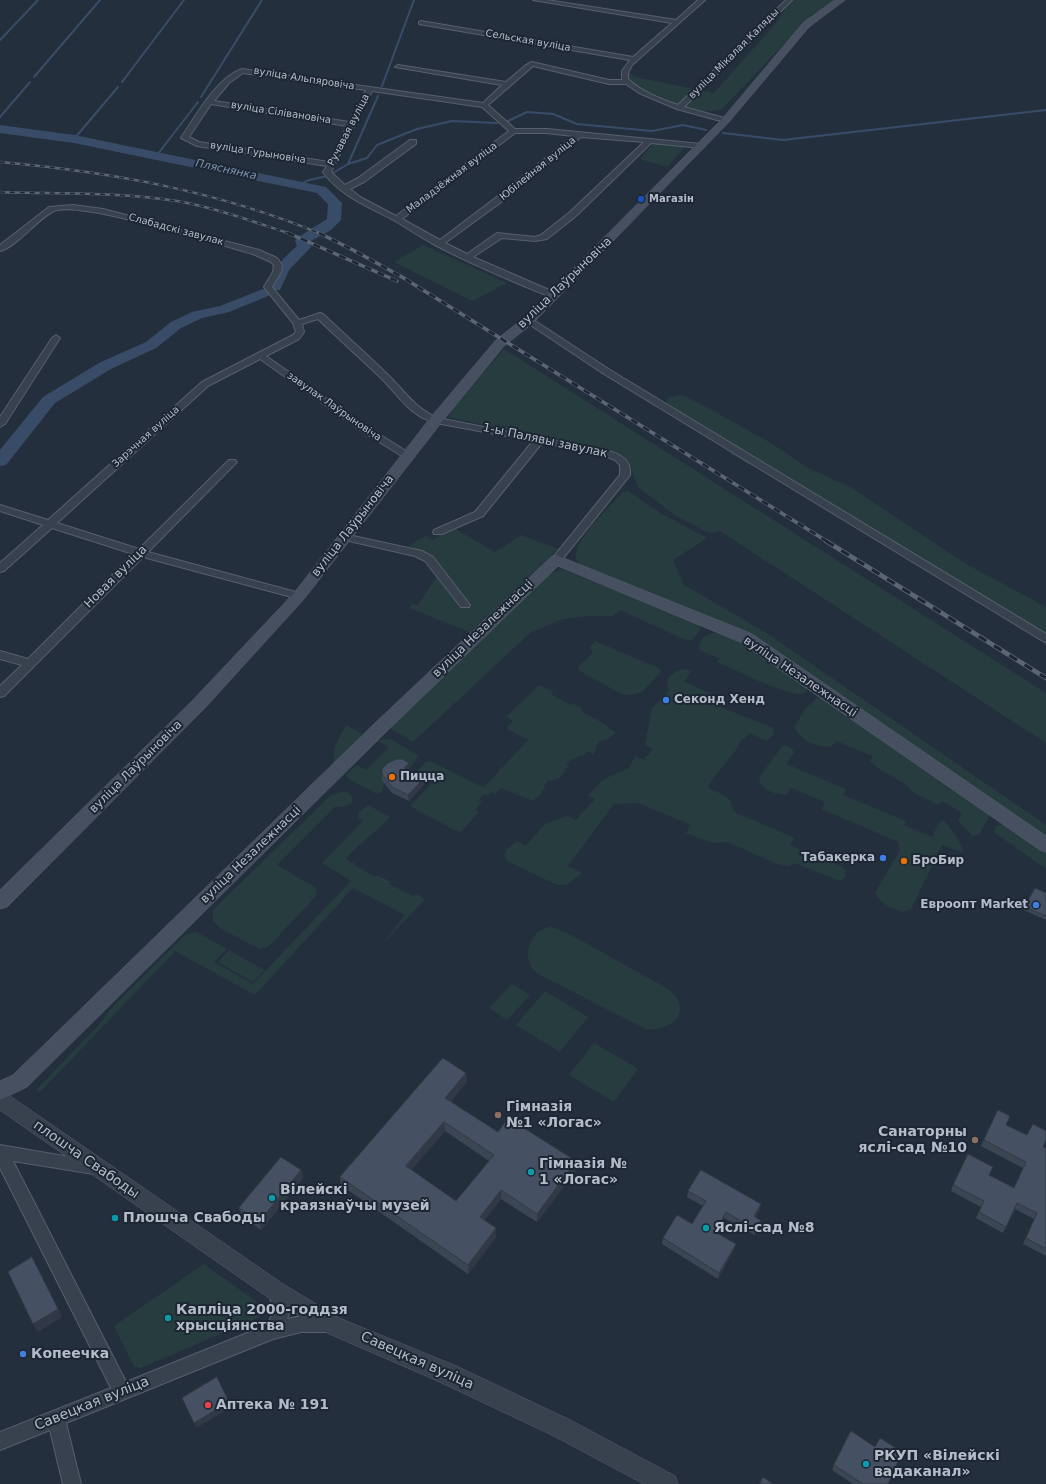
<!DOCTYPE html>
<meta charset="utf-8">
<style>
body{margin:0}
canvas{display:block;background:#242f3e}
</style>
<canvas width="1046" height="1484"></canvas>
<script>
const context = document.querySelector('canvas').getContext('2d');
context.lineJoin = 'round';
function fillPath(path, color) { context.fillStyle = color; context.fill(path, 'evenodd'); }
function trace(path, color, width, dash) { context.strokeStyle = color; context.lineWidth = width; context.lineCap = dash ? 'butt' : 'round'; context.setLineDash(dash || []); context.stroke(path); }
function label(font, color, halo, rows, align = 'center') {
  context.font = font + ' "DejaVu Sans",sans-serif'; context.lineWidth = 4; context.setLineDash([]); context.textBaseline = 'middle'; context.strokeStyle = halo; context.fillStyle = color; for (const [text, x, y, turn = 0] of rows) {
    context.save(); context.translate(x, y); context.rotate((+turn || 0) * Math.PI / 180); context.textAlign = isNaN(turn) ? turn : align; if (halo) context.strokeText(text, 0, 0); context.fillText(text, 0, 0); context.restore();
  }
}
fillPath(new Path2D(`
 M791,0H835L812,15L722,109C695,118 647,95 626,79L625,69L635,77L714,93L777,22Z
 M655,142L686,146L667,167L640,159Z
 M423,245L507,283L473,301L394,262Z
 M504,349L1046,693V743L720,531L709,533L676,516L638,487C628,465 637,462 610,450L451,418L449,416L452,410Z
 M681,395L697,402L771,443L808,468L852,488L966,564L1046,607V635L776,470L752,466L732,455L711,432L666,404L668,397Z
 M628,491L662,514L707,538L673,560L684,585L765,632L1046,825V838L749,635L581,565C579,563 576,560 576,557C573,541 612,504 623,492Z
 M453,528L495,552L521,535L558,549L470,632L409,608L413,604L418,605L442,569L432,556L409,546L425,536L433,540Z
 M562,569L699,624L700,630L692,640L688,641L620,610L613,616H589L563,619L530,633L413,742L390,728L549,574Z
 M712,633C740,634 782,669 806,685L807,689L804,694C786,696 736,670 717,662L720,659L701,651L698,646L704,637Z
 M595,641L658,668L661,670L660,673L642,692L630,695H623L578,670L579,666L592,654V650L590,648Z
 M683,669L691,671L684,682L712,694L721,696L715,705L774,728L773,735L767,741L749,733L744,739L742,738L738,745L739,746L709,784L708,788C723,795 731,795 734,812L795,838L790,845L843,867L846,871L845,878L840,881L795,863L788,866L777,864L728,842L712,843L686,833L691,825L638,803L614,804L568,866L582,873L566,885H557L507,861L504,855L507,849L517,841L526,846L545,824L568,816L576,820L595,799L588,795L604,779L629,768L635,756L643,760L653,749L645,745L652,708L669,690C663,679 673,672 683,669Z
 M539,685L553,692L551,694L570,705L572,703L583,709L581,711L601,722L616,733L605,741L602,740L595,746L597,747L593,754L588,751L582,757L580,755L576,759L573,758L566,764L569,766L564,770L566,771L558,779L556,778L552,781L549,780L543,786L546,787L541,792L542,793L533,801L501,788L495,794L491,792L488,796L484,794L479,800L482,802L475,810L479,812L461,832L454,830L410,806L432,783L414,774L426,762L430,761L482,787L486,785L528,740L506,728L513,721L506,717Z
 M817,698L827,699L988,812L989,816L979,835L973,836L958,820L962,813L942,801L939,805L914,793L908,786L878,768L870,761L873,756L836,741L832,746C817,749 801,740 794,727L807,707Z
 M346,725L362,734L333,764L335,746Z
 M383,739H391L419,756L409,769L382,780L385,783L381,792L377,794L349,779L346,775L356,765L366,770L389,747L378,741Z
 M783,745L790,747L794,752L786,764L846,789L843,795L906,821L904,825L932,837L940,821L943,820L956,835L964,853L942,845L911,909L903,912C892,908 881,905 875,893L900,850L898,842L822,809L825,802L791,788L786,795C774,793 766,792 759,782L761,775Z
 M345,791L351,795L353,800C348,807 344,808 336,806L277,865L316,888V896L268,947L260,949L221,929L213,921V910L331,795Z
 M368,805L390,817C376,832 359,843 346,859L355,864L354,865L376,877L377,875L391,882L389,884L413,896L416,894L425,899L381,946L405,915L353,888L255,995L175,951L40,1092L36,1090L98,1026L114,1005L185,935L196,932L227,949L214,962L253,984L351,881L322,863L364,820L359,818L358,813Z
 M1007,824L1046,851V869L994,832L996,826Z
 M552,927L571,935L668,989C695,1010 672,1032 646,1029L538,974C519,960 529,928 552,927Z
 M229,950L264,970L253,982L218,962Z
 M512,984L530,995L507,1020L489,1008Z
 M545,991L588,1017L560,1052L516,1025Z
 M594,1043L638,1069L614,1102L569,1075Z
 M204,1264L261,1305L263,1311L260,1317L141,1368L134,1366L114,1326Z`), '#263c3f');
trace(new Path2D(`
 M0,40L38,0
 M34,77L100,0
 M122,82L184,0
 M382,86L414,0
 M201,97L262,0
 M0,117L30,82
 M506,122L527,112L553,114L577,124L652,131L683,125L706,130
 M723,133L783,140L1046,110
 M74,139L118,87
 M157,155L198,102
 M348,164L378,96
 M297,186L309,180L328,176L348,164L367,158L377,145L417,129L452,121L497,123`), '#394c67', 2);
fillPath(new Path2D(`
 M0,125L74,135L326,187L342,203L341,220L331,230L309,242L311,247L289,270L280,290H270L268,287C273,269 283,258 297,246L295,241L297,238L327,219L328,204L317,193L74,143L0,133Z
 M263,289L268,290L270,293L268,296L229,312L202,318L181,328L156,348L111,369L55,403L6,465L0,466V450L43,397L99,363L146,342L171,322L192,312L220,306Z`), '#394c67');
const minor = new Path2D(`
 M533,0H547L676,20L698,0H705L632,65L628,73V79C642,92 661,99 678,105L786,0H792L684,107L728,119V121L717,120L677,109L639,93L626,84H609L533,66L488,105L515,129H547L701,144L705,146L701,148L651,143L576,216L547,239L535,241L502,238L473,257L556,293V297H550C512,281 473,265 437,246C423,239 409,229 395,221C370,207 341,197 323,172L327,166L197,146L181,138C195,117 217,77 242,69L483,103L502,85L395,67L398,65L506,82L526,65L532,62L609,80H622V71L630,60L419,24V22L421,21L633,57L672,23ZM243,73L366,90L349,122L214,101L229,83ZM372,91L482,107L509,131L396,216L360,197L350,189L364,182L416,144V140H410L358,178L345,185L331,172ZM211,104L347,126L329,162L199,142L189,137ZM515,133H547L573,136L498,196L440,240L402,219ZM581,137L644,142L570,212L541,235L535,237L497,233L467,254L445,243L504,200Z
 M73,205L103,209L259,250L277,258L282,265L281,272L272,287L299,320L320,313L323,314C345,335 368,355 390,377C407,394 415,408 438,418L612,452C623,456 632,462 630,475L560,562L556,563L551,560L620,475V465L615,460L600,454L542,443L483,516L442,534H434L433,532L434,530L475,512L533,441L436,423C410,416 399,396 382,379C361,359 339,339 318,319L302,324L304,332L299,339L266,356L369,428L411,454L413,456L411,458H405L363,432L260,359L208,386L57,523L139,549L229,460H235L237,462L235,464L148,552L303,594L304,596L303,598L299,599L143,557L4,696L0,697V686L22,665L0,659V651L28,659L133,554L52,528L4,571L0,572V563L43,525L0,511V505L48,520L202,382L293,335L296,332L293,323L264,287L273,272L274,265L271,262L253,254C219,245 80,200 54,211C37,219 17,247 0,251V245L49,207Z
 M529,317L610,370L1046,634V643L604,374L526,322V318Z
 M56,335L60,338L5,424L0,427V417L52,338Z
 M344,534L422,551L433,557L470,605L469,607H461L425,561L415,556L340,539L339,537Z
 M0,1145L99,1162L102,1167L99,1172L94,1174L13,1161L126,1382L267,1325L274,1311L268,1291L270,1285L276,1283L282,1285L290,1311L287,1319C301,1316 319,1312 333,1318L335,1324L333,1330L327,1332H301L273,1339L66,1423L81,1484H63L50,1430L0,1450V1432L111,1388L0,1168Z`);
const tertiary = new Path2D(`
 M0,1092L7,1094L283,1284L339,1318L456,1366L570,1420L675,1476L678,1484H644L554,1436L440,1382L325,1332L269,1298L0,1110Z`);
const secondary = new Path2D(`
 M835,0H845L809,27L729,122L533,323L504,346L441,423L304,599L204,709L7,907L0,909V890L192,701L294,593L431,417L496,340L525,317L723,118L803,23Z
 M556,555L752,634L1046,836V852L1040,850L740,642L558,566L386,732L27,1087L0,1100V1081L13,1075L374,724L551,557Z`);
trace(minor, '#565f6c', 2);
trace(tertiary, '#565f6c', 1);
trace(secondary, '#565f6c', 1);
fillPath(minor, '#38414e');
fillPath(tertiary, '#38414e');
fillPath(secondary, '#465061');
const railFar2 = new Path2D(`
 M0,162C111,172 218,191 321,234
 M0,192C58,194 119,192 177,201C217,208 254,222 291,234`);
const railFar1 = new Path2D(`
 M288,233L397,281
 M319,233L353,250L402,277L828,542`);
const rail = new Path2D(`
 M826,541L1046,678`);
trace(railFar2, '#5a6575', 2.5);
trace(railFar1, '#5a6575', 3.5);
trace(rail, '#5a6575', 4.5);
trace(railFar2, '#1d2633', 1.5, [5]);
trace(railFar1, '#1d2633', 2.5, [7]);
trace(rail, '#1d2633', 3, [9]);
fillPath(new Path2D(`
 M409,769L408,770L425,783L409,801L392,793L382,780V774Z
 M1046,893V920L1024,910L1025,907Z
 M466,1073L467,1082L450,1102L498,1132L576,1170L537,1222L501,1199L484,1220L496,1237L468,1274L341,1185L340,1177ZM445,1131L489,1161L456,1201L411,1170Z
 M1006,1125L1046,1148V1256L1023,1244L1034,1219L1015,1209L1003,1233L976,1218L981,1207L951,1191L953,1185L989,1175L1014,1188L1023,1168L981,1146L984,1140Z
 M301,1170L303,1178L261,1230L242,1216L239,1208Z
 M688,1191L760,1209L756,1217L760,1226L755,1235L724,1218L716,1232L736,1244L734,1249L718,1279L662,1244L663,1238L692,1224L703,1206L687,1197Z
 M834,1465L888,1484H853L832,1470Z`), '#3b4654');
fillPath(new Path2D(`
 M409,763V769L405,773L404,768Z
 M425,777V783L409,801L408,795Z
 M466,1073L467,1082L446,1107L445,1098Z
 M444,1122L445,1131L407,1175L406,1166Z
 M576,1161V1170L537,1222V1214Z
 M301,1170L303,1178L261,1230L259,1222Z
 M501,1190V1199L480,1226V1217Z
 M761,1204L760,1209L753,1222L754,1216Z
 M726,1212L724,1218L713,1237L715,1232Z
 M761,1221L760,1226L755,1235L756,1230Z
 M496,1228V1237L468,1274V1265Z
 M736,1244L734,1249L718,1279L719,1273Z
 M32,1257L62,1317L38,1332L33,1324Z
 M229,1402L231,1407L196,1428L194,1423Z`), '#303945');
const building = new Path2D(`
 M397,759H402L409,763L404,768L425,777L408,795L392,787L382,774V769L388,763Z
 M1035,888L1046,893V916L1025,907Z
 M443,1058L466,1073L445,1098L498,1132L508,1118L576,1161L537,1214L501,1190L480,1217L496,1228L468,1265L340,1177ZM444,1122L494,1155L456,1201L406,1166Z
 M998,1110L1010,1116L1006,1125L1027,1135L1033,1124L1046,1131V1140L1043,1147L1046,1148V1249L1026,1238L1037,1213L1017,1203L1006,1227L979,1212L984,1201L953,1185L968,1154L993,1167L989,1175L1014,1188L1026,1162L984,1140Z
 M281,1157L301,1170L259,1222L239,1208Z
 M701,1170L761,1204L754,1216L761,1221L756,1230L726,1212L715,1232L736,1244L719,1273L663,1238L677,1215L692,1224L706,1201L688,1191Z
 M32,1257L58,1309L33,1324L8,1272Z
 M217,1377L229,1402L194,1423L182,1398Z
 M851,1431L875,1447L880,1438L902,1452L888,1484H863L834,1465Z
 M763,1477L773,1484H760Z`);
fillPath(building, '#455162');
trace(building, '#303945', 1);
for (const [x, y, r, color] of [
 [641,199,4,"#1a4fb4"],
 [666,700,4,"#3f7fe0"],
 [392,777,4,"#e8710a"],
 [883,858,4,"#3f7fe0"],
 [904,861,4,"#e8710a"],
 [1036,905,4,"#3f7fe0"],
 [498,1115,4,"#8d6e63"],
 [975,1140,4,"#8d6e63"],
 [531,1172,4,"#0f9aa8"],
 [272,1198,4,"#0f9aa8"],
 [115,1218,4,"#0f9aa8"],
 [706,1228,4,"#0f9aa8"],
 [168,1318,4,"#0f9aa8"],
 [23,1354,4,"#3f7fe0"],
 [208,1405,4,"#e0444e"],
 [866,1464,4,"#0f9aa8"]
]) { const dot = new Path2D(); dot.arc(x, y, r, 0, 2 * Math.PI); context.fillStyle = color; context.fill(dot); trace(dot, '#1d2633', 1.5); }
label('10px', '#b4bcc9', '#1d2633', [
 ["Сельская вуліца",528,41,10],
 ["вуліца Мікалая Каляды",734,54,-45],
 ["вуліца Альпяровіча",304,79,9],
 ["вуліца Сілівановіча",281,113,9],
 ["Ручавая вуліца",349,130,-63],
 ["вуліца Гурыновіча",258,153,9],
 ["Юбілейная вуліца",538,169,-39],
 ["Маладзёжная вуліца",452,178,-37],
 ["Слабадскі завулак",176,230,15],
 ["завулак Лаўрыновіча",334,407,35],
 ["Зарэчная вуліца",146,437,-42]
]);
label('bold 10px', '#b4bcc9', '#1d2633', [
 ["Магазін",649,199]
], 'left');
label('italic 11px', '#7c92b1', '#1d2633', [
 ["Пляснянка",226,170,12]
]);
label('12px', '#b4bcc9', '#1d2633', [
 ["вуліца Лаўрыновіча",565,283,-44],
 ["1-ы Палявы завулак",545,441,12],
 ["вуліца Лаўрыновіча",353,526,-52],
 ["Новая вуліца",116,577,-45],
 ["вуліца Незалежнасці",483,629,-44],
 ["вуліца Незалежнасці",800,677,34],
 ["вуліца Лаўрыновіча",136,767,-45],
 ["вуліца Незалежнасці",251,855,-44]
]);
label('bold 12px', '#b4bcc9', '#1d2633', [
 ["Секонд Хенд",674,700],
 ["Пицца",400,777],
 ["Табакерка",875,858,"right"],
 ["БроБир",912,861],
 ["Евроопт Market",1028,905,"right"]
], 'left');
label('bold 14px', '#b4bcc9', '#1d2633', [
 ["Гімназія",506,1107],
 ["№1 «Логас»",506,1123],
 ["Санаторны",967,1132,"right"],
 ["яслі-сад №10",967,1148,"right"],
 ["Гімназія №",539,1164],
 ["1 «Логас»",539,1180],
 ["Вілейскі",280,1190],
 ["краязнаўчы музей",280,1206],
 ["Плошча Свабоды",123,1218],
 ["Яслі-сад №8",714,1228],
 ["Капліца 2000-годдзя",176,1310],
 ["хрысціянства",176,1326],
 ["Копеечка",31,1354],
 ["Аптека № 191",216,1405],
 ["РКУП «Вілейскі",874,1456],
 ["вадаканал»",874,1472]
], 'left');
label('14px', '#b4bcc9', '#1d2633', [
 ["плошча Свабоды",86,1160,35],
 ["Савецкая вуліца",417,1361,24],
 ["Савецкая вуліца",92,1404,-22]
]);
</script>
